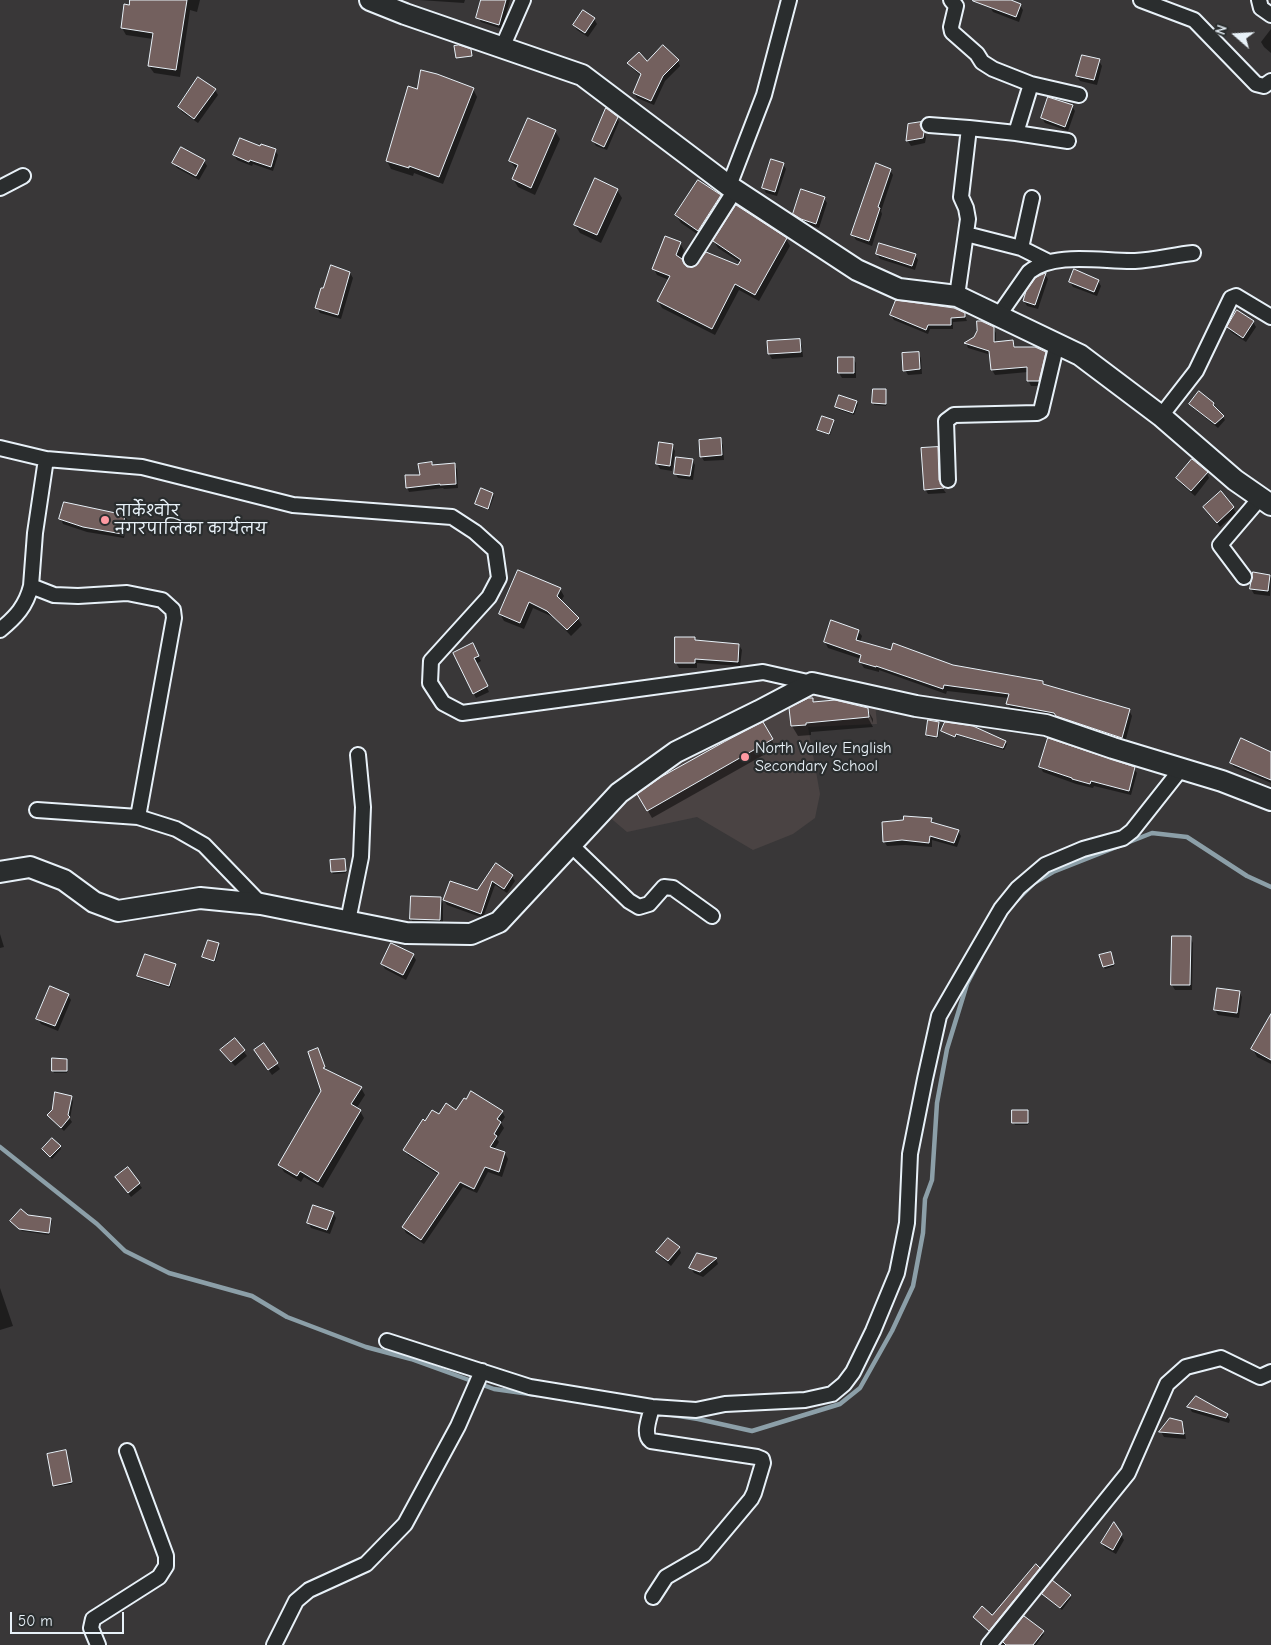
<!DOCTYPE html>
<meta charset="utf-8">
<style>
body{margin:0}
#map{position:relative;width:1271px;height:1645px;overflow:hidden;background:#393738;font-family:"Comic Neue",sans-serif}
canvas{display:block}
.north{position:absolute;left:1211px;top:10px;width:50px;height:50px;-webkit-text-stroke:4px #2a2d2e;paint-order:stroke;rotate:289deg;font-size:14px;font-weight:700;line-height:20px;text-align:center;color:#e8f1f8}
.north::after{content:'';display:block;margin:auto;width:18px;height:22px;background:#e8f1f8;clip-path:polygon(50% 0,100% 100%,50% 72%,0 100%)}
.scale{position:absolute;left:10px;top:1612px;width:114px;height:22px;box-sizing:border-box;border:2px solid #e8f1f8;border-top:0;padding-left:6px;font-size:15px;line-height:18px;white-space:nowrap;color:#e8f1f8;-webkit-text-stroke:4px #2a2d2e;paint-order:stroke}
</style>
<div id="map">
<canvas width="1271" height="1645"></canvas>
<div class="north">N</div>
<div class="scale">50 m</div>
</div>
<script>
const context = document.querySelector('canvas').getContext('2d');
context.lineJoin = 'round';
function fillPath(path, color) { context.fillStyle = color; context.fill(path, 'evenodd'); }
function trace(path, color, width, dash) { context.strokeStyle = color; context.lineWidth = width; context.lineCap = dash ? 'butt' : 'round'; context.setLineDash(dash || []); context.stroke(path); }
function label(font, color, halo, rows, align = 'center') {
  context.font = font + ' "Comic Neue","Playpen Sans Deva",sans-serif'; context.lineWidth = 4.5; context.setLineDash([]); context.textBaseline = 'middle'; context.strokeStyle = halo; context.fillStyle = color; for (const [text, x, y, turn = 0] of rows) {
    context.save(); context.translate(x, y); context.rotate((+turn || 0) * Math.PI / 180); context.textAlign = isNaN(turn) ? turn : align; if (halo) context.strokeText(text, 0, 0); context.fillText(text, 0, 0); context.restore();
  }
}
fillPath(new Path2D(`
 M874,692L877,724L808,727L820,794L815,818L793,834L753,850L697,817L627,832L601,810L789,693Z`), '#4a4343');
fillPath(new Path2D(`
 M170,0H200L197,12L190,10L180,77L154,73L149,66L153,39L126,35L122,28L167,11Z
 M419,0H465L464,3Z
 M482,0H510L502,29L481,22L478,17Z
 M993,0H1008L1020,5L1023,10L1019,22L993,12L990,7Z
 M594,19L597,24L588,37L577,30L574,25Z
 M1271,29V53L1264,47L1261,42Z
 M678,61L680,66L665,81L654,105L637,98L634,93L641,76L632,68L629,63Z
 M1099,61L1102,66L1097,85L1080,81L1077,76Z
 M473,89L477,97L443,184L414,173L413,176L391,169L387,161L418,90Z
 M215,90L218,95L198,123L182,112L179,107Z
 M1072,106L1075,111L1068,131L1045,123L1042,118Z
 M617,118L619,122L607,150L596,146L593,141Z
 M921,123L926,138L925,143L911,146L908,141L909,125Z
 M555,131L560,139L535,195L518,187L513,179L517,170L510,161Z
 M261,148L275,150L278,155L273,171L253,164L252,166L237,160L234,155Z
 M204,161L207,166L199,180L177,168L174,163Z
 M783,164L786,169L777,196L766,193L763,187Z
 M890,170L893,175L881,211L882,214L872,246L856,240L853,235Z
 M698,182L720,196L725,204L703,238L681,223L676,215Z
 M617,190L622,198L601,243L580,233L575,225Z
 M824,198L827,203L819,228L805,224L797,219L794,214Z
 M786,239L790,246L759,301L739,290L715,335L662,308L658,301L669,280L657,275L654,269L680,243L684,250L681,259L686,268L739,266L741,263L718,248L714,241Z
 M877,254L915,255L918,260L915,270L880,259Z
 M350,273L353,278L341,319L320,313L317,308Z
 M1045,274L1048,279L1038,309L1027,306L1024,301Z
 M1098,281L1101,286L1097,296L1073,287L1070,282Z
 M964,314L967,321L953,322V329H930L928,334L894,320L891,315Z
 M1253,322L1256,327L1246,342L1231,332L1228,327Z
 M993,328L996,333V343L1013,341L1016,348L1045,353L1048,358L1042,386H1031L1028,380V372L995,375L992,370L991,355L968,348L966,343Z
 M799,341L802,346L803,357L772,359L769,354L768,343Z
 M918,353L921,358L922,374L908,375L905,370Z
 M853,358L856,363V378H842L839,373Z
 M874,390L886,391V406L874,405Z
 M856,402L858,404L854,415L837,409L836,407Z
 M1191,404H1213L1225,420L1218,428L1193,408Z
 M833,421L834,423L830,435L819,431L818,429Z
 M720,440L723,445L724,460L704,461L701,456Z
 M672,446L675,451L672,471L660,469L657,464Z
 M937,448L940,453L941,486L946,493L928,494L925,489Z
 M692,460L695,465L693,480L678,478L675,473Z
 M431,463L433,466L454,465L457,469L458,488L444,489L443,488L409,492L407,487L421,476Z
 M1207,473L1209,478L1195,496L1180,483L1177,478Z
 M492,494L494,496L489,510L478,506L476,504Z
 M1205,507L1233,508L1236,513L1220,527Z
 M125,516L128,521L124,538L87,532L63,524L61,519Z
 M1270,576L1271,578L1270,596L1254,594L1251,589Z
 M560,589L564,596L561,601L578,619L582,625L571,636L553,617L533,608L524,629L504,621L500,614Z
 M858,631L862,636L860,642L953,667L1043,682L1045,686L1129,710L1132,716L1125,743L1058,719L1011,709L1008,704L1009,698L947,691L946,694L879,670V672L864,668L860,662L861,659L828,648L825,642Z
 M695,639L696,642L739,645L742,650L740,666L697,663V668H679L676,663Z
 M475,649L481,661L476,664L489,692L476,698L454,653Z
 M812,699L814,703L867,709L873,719V723L870,716H867L873,727L811,732V735L798,736L792,726Z
 M938,723L940,725L938,738L928,737L927,735Z
 M763,724L776,748L652,818L639,795Z
 M943,731L1005,742L1007,744L1004,750L957,735L956,738Z
 M1271,753V783L1234,767L1231,763Z
 M1040,766L1134,768L1137,773L1131,795L1094,786L1093,788L1076,784L1043,772Z
 M931,819L934,824L958,831L961,836L957,847L932,840V847L905,845L887,846L884,841Z
 M344,861L346,873L333,874L332,872Z
 M496,865L512,876L515,881L507,893L495,885L483,918L447,905L444,900L478,892Z
 M412,897L440,898L443,903V925L414,924L411,919Z
 M0,934L4,947L0,948Z
 M1190,937L1193,943L1192,990H1175L1172,985Z
 M218,944L220,946L215,962L205,959L204,957Z
 M413,955L416,960L406,980L385,969L382,964Z
 M1111,955L1114,966L1105,969L1104,967Z
 M175,965L176,967L170,988L139,978L138,976Z
 M1239,992L1242,997L1239,1018L1218,1015L1215,1010Z
 M68,995L71,1000L58,1031L41,1024L38,1019Z
 M1271,1017V1064L1257,1057L1253,1049Z
 M235,1040L247,1056L235,1066L221,1051Z
 M264,1045L280,1069L272,1075L259,1056Z
 M318,1050L327,1071L361,1088L365,1095L356,1109L360,1111L364,1118L323,1188L304,1177L301,1182L284,1172L280,1165L323,1091Z
 M66,1060L67,1073H54L53,1071Z
 M71,1097L73,1101L70,1119L72,1122L64,1131L49,1116Z
 M466,1100L502,1112L505,1117L501,1123L504,1128L497,1139L499,1142L494,1150L505,1153L508,1159L502,1177L488,1172L477,1193L463,1187L424,1244L406,1233L403,1227L439,1175L408,1155L405,1150L426,1123L439,1116L456,1112Z
 M1027,1111L1028,1125H1015L1014,1123Z
 M60,1147L61,1149L52,1159L43,1149Z
 M128,1169L142,1188L131,1197L119,1181Z
 M333,1213L336,1218L330,1234L311,1228L308,1222Z
 M27,1216L50,1219L52,1221L49,1235L22,1231L13,1223Z
 M679,1248L681,1253L671,1266L661,1257L658,1252Z
 M698,1255L716,1259L718,1264L703,1277L694,1273L691,1268Z
 M0,1288L13,1326L0,1330Z
 M1189,1407L1227,1415L1230,1420L1229,1423L1192,1412Z
 M1181,1422L1184,1427L1186,1439L1164,1437L1161,1432Z
 M66,1451L72,1484L55,1487L54,1485Z
 M1114,1524L1124,1540L1116,1554L1105,1548L1102,1543Z
 M1039,1569L1040,1571L991,1632L976,1619L993,1617Z
 M1043,1594L1070,1596L1071,1598L1062,1610Z
 M1024,1618L1044,1634L1036,1645H1001Z`), '#0007');
trace(new Path2D(`
 M1013,904L1034,883L1053,872L1152,833L1187,837L1247,876L1271,887
 M0,1147L97,1224L125,1251L169,1273L252,1296L287,1317L366,1347L411,1359L494,1389L537,1395
 M666,1414L698,1419L752,1431L840,1404L860,1388L892,1331L913,1286L923,1233L925,1199L932,1180L937,1103L947,1049L967,984L981,957`), '#8c9fa8', 4.5);
const building = new Path2D(`
 M130,0H187L176,70L148,66L153,33L121,28L124,4L129,5Z
 M481,0H506L499,25L476,18Z
 M973,0H1011L1021,4L1016,17L973,1Z
 M583,10L595,18L585,33L573,25Z
 M459,45L471,49L472,56L456,58L454,46Z
 M663,45L679,60L663,76L651,101L633,93L641,74L627,63L639,52L647,61Z
 M1082,55L1100,59L1094,80L1076,76Z
 M421,70L437,74L474,88L439,177L409,166V168L386,161L408,86L417,89Z
 M198,77L216,89L194,119L178,107Z
 M1048,97L1073,105L1065,127L1041,118Z
 M606,108L618,117L604,147L592,141Z
 M528,118L556,130L531,188L512,179L518,165L509,161Z
 M921,122L920,125L924,132L923,138L906,141L908,124Z
 M240,138L260,146L261,144L276,149L271,167L250,160L249,162L233,155Z
 M181,147L205,160L196,176L172,163Z
 M771,159L784,163L775,192L762,188Z
 M876,163L891,169L878,207L880,208L869,241L851,235Z
 M595,178L618,189L597,235L574,225Z
 M698,180L721,195L698,231L675,215Z
 M801,189L825,197L816,224L801,219L793,214Z
 M736,205L787,238L755,295L735,284L712,329L657,301L670,276L652,269L665,236L681,242L676,255L682,259L684,263L687,267L695,266L706,252L738,265L741,260L713,241Z
 M879,243L916,254L912,266L876,254Z
 M331,265L350,272L338,315L315,308L321,288H323Z
 M1074,269L1099,280L1094,292L1069,282Z
 M1046,273L1035,305L1023,301L1026,291L1035,278Z
 M896,300L954,308L965,313V317L951,318V325H928L926,330L890,315Z
 M1237,310L1254,321L1243,338L1227,327Z
 M977,321H981L994,327V342L1013,340L1014,347H1035L1046,352L1039,381H1027V367L991,370L989,351L964,343L974,337L977,331Z
 M800,339L801,352L768,354L767,341Z
 M919,352L920,369L903,371L902,353Z
 M838,357H854V373H838Z
 M873,389H886V404L872,403Z
 M1199,391L1214,403L1213,405L1224,416L1215,424L1189,404Z
 M839,395L857,401L853,413L835,407Z
 M822,416L834,420L829,434L817,430Z
 M721,438L722,455L700,457L699,440Z
 M659,442L673,444L670,466L656,464Z
 M938,447L939,480L944,488L924,490L921,448Z
 M676,457L693,459L690,476L674,474Z
 M1192,459L1208,472L1191,491L1176,478Z
 M432,462V465L455,463L456,484L440,485V484L406,488L405,475H420L418,464Z
 M481,488L493,493L488,509L475,504Z
 M1221,491L1234,507L1217,523L1203,507Z
 M64,502L125,515L122,534L83,527L59,519Z
 M518,570L561,588L557,596L579,618L567,630L547,611L529,602L520,623L499,614Z
 M1253,572L1270,575L1268,591L1250,589Z
 M831,620L859,630L856,640L891,650L893,643L953,665L1043,681V684L1130,709L1122,738L1056,716L1054,713L1006,704L1009,694L944,685L943,689L876,666V667L859,662L861,655L824,642Z
 M675,637H695V640L739,644L738,662L695,659V663H675Z
 M473,643L479,656L474,658L488,686L473,694L453,653Z
 M809,698H813V702L835,700L868,708L869,717L806,723V725L791,726L789,708Z
 M928,720L939,722L937,737L926,735Z
 M763,722L773,739L647,811L637,794L661,777L724,742Z
 M945,722L973,726L1006,741L1003,748L956,734L955,737L941,731Z
 M1048,738L1135,767L1129,791L1091,781L1090,784L1072,779V778L1039,767Z
 M1241,738L1271,752V780L1230,763Z
 M904,816L932,818L931,822L959,830L954,843L930,836L929,843L902,840L883,842L882,822L903,820Z
 M345,859L346,871L331,872L330,860Z
 M496,863L513,875L504,889L492,881L481,914L443,900L450,881L477,890Z
 M411,896L441,897L440,920L410,919Z
 M1172,936H1191L1190,985H1171Z
 M208,940L219,943L214,961L202,957Z
 M391,943L414,954L403,975L381,964Z
 M1111,952L1114,964L1103,967L1099,955Z
 M145,954L176,964L169,986L137,976Z
 M50,986L69,994L55,1026L36,1019Z
 M1217,988L1240,991L1237,1013L1214,1010Z
 M1271,1014V1060L1251,1049Z
 M235,1038L245,1050L231,1062L220,1050Z
 M264,1043L278,1063L268,1070L254,1050Z
 M318,1048L325,1067L323,1068L362,1087L351,1104L361,1110L318,1182L300,1171L297,1176L278,1165L321,1091L308,1052Z
 M52,1058L67,1059V1071H52Z
 M471,1091L503,1111L497,1119L501,1122L494,1134L497,1136L490,1147L505,1152L499,1172L485,1167L474,1189L460,1182L421,1240L402,1227L439,1173L403,1150L423,1119L425,1121L432,1110L439,1114L446,1103L456,1110L464,1098L466,1099Z
 M55,1092L72,1096L68,1115L70,1117L61,1128L47,1115L52,1110Z
 M1012,1110H1028V1123H1012Z
 M52,1138L61,1146L50,1157L42,1149Z
 M128,1167L140,1183L128,1193L115,1177Z
 M313,1205L334,1212L327,1230L307,1223Z
 M21,1209L28,1215L51,1218L49,1233L19,1229L10,1221Z
 M668,1238L680,1247L668,1261L656,1252Z
 M697,1253L717,1258L700,1272L689,1268Z
 M1196,1396L1228,1414L1226,1418L1187,1407Z
 M1170,1418L1182,1421L1184,1434L1159,1432Z
 M66,1450L72,1482L53,1486L47,1454Z
 M1114,1522L1122,1534L1113,1550L1101,1543Z
 M1036,1564L1040,1568L989,1631L973,1617L982,1606L992,1615Z
 M1052,1580L1071,1595L1060,1608L1042,1594Z
 M1024,1616L1044,1631L1033,1645H1006L1003,1642Z`);
fillPath(building, '#73605e');
trace(building, '#e8f1f8', 1);
const street = new Path2D(`
 M951,0L956,6L951,27L952,32L977,54L982,62L993,69L1031,84L1016,133L969,128L961,197L966,208L968,219L957,296
 M1141,0L1194,20L1256,84L1264,86L1271,81
 M1259,0L1261,8L1271,15
 M502,48L523,0
 M1031,84L1079,95
 M929,125L969,128
 M1016,133L1068,141
 M729,186L764,95L789,0
 M0,188L23,176
 M966,234L1021,248L1049,262
 M1021,248L1032,198
 M691,259L735,190
 M999,315L1029,272C1054,251 1104,262 1135,261C1154,260 1174,255 1193,253
 M1161,416L1196,371L1231,298L1236,296L1271,317
 M0,448L46,459L142,467L293,505L452,517L475,532L495,550L499,578L489,597L431,661L430,683L443,703L462,713L763,672L812,683
 M46,459L35,533L31,586L54,595L78,596L127,593L162,600L173,610L174,618L138,817
 M948,480L946,421L954,415L1037,413L1041,411L1057,343
 M1244,577L1220,545L1261,497
 M0,630C16,617 26,606 31,586
 M37,810L138,817L176,829L204,845L261,904
 M571,845L629,901L639,907L649,904L664,887L673,888L712,916
 M348,921L361,857L363,807L358,755
 M387,1341L530,1387L652,1407L696,1410L725,1404L805,1400L832,1394L844,1384L853,1372L873,1331L897,1273L907,1223L910,1154L925,1079L939,1016L1001,909L1018,888L1045,865L1083,849L1123,838L1132,831L1181,769
 M652,1407C650,1417 642,1434 651,1441L757,1457L762,1459L763,1463L754,1493L751,1499L704,1555L666,1577L653,1597
 M98,1645L91,1628L93,1619L159,1577L166,1566V1556L127,1451
 M274,1645L296,1601L309,1590L366,1564L405,1524L458,1426L482,1371
 M989,1645L1128,1473L1167,1384L1186,1367L1221,1358L1260,1377L1271,1372`);
const secondary = new Path2D(`
 M370,0L405,14L582,75L729,186L857,270L899,289L957,296L1080,355L1161,416L1235,480L1271,505
 M0,872L30,867L64,880L94,902L118,911L200,898L261,904L406,933L471,934L499,922L619,793L676,752L759,711L812,683L916,706L1046,725L1113,748L1222,781L1271,800`);
trace(street, '#e8f1f8', 18);
trace(secondary, '#e8f1f8', 24);
trace(street, '#2a2d2e', 14);
trace(secondary, '#2a2d2e', 20);
for (const [x, y, r, color] of [
 [105,520,5,"#ff9aa2"],
 [745,757,5,"#ff9aa2"]
]) { const dot = new Path2D(); dot.arc(x, y, r, 0, 2 * Math.PI); context.fillStyle = color; context.fill(dot); trace(dot, '#2a2d2e', 2); }
label('16px', '#e8f1f8', '#2a2d2e', [
 ["तार्केश्वोर",115,511],
 ["नगरपालिका कार्यलय",115,529],
 ["North Valley English",755,748],
 ["Secondary School",755,766]
], 'left');
</script>
